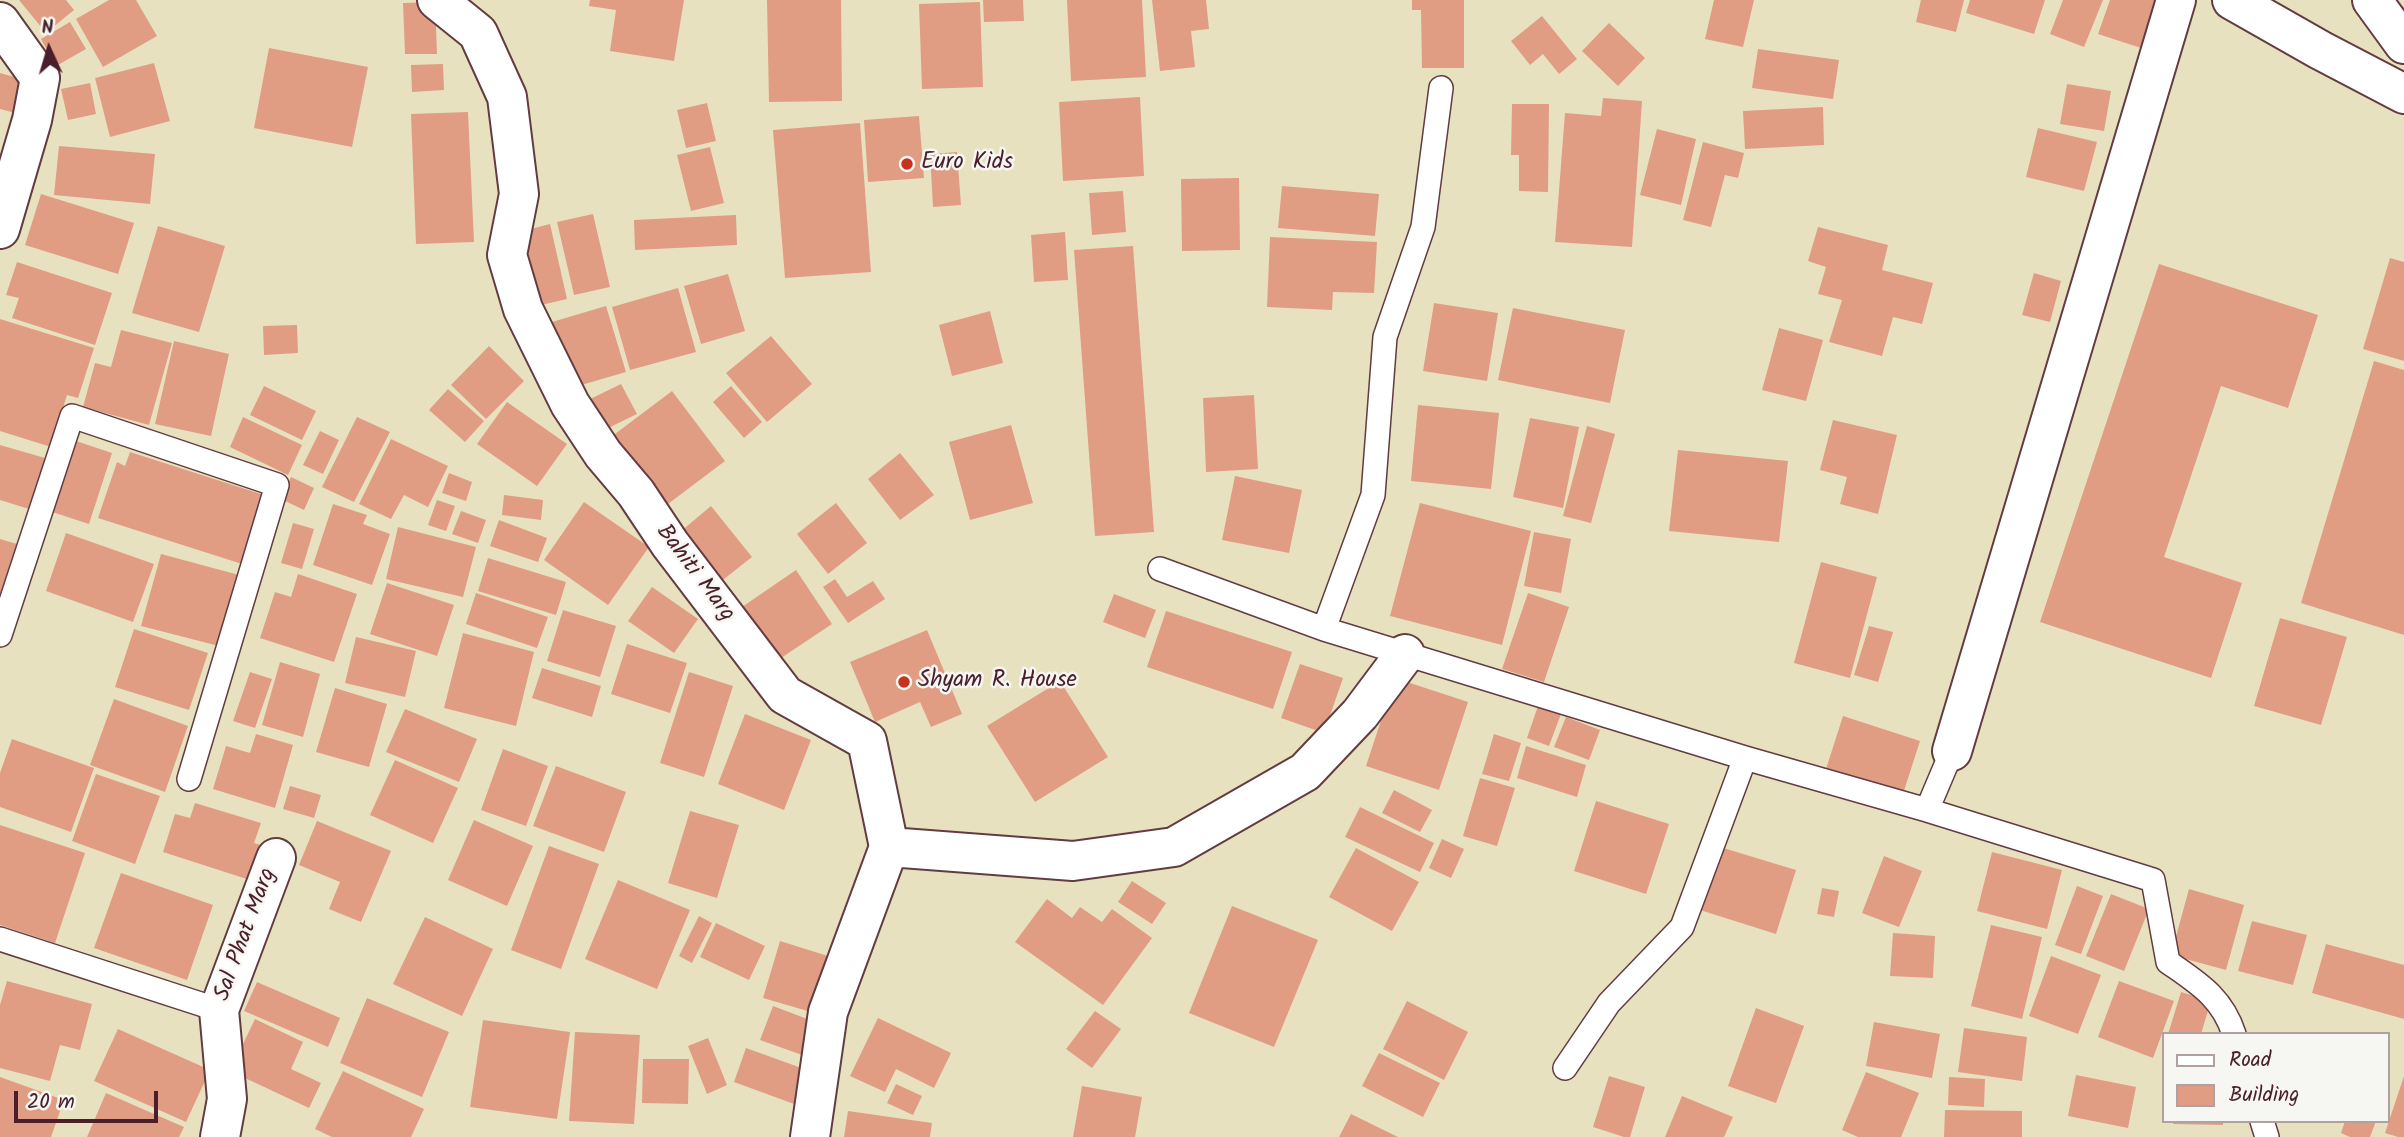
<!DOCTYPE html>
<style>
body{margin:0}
#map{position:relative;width:2404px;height:1137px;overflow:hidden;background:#e8e1c0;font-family:Kalam,sans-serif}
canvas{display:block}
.legend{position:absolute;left:2162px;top:1032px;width:228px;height:91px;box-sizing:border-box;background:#f6f6f2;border:2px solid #b1a0a2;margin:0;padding:9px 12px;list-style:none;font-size:21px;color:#4a1f2b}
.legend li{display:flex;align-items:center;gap:14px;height:35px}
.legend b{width:35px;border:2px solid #b1a0a2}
.north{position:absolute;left:14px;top:14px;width:70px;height:70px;-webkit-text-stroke:5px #f6f6f2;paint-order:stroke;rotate:356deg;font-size:19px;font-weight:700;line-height:28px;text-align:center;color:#4a1f2b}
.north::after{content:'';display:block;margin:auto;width:24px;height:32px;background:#4a1f2b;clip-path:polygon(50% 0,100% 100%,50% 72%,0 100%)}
.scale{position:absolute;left:14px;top:1091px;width:144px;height:32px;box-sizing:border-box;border:4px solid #4a1f2b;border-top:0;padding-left:9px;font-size:21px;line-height:24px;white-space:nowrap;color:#4a1f2b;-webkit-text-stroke:5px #f6f6f2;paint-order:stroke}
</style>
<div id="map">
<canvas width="2404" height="1137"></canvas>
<ul class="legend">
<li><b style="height:9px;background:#fff"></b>Road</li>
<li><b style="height:19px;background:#e09d84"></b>Building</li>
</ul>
<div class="north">N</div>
<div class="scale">20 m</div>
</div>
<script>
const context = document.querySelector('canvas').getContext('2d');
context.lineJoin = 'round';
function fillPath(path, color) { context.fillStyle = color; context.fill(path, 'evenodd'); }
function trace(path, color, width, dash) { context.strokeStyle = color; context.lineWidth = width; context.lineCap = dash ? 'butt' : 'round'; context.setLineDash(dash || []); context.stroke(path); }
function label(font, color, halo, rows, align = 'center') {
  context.font = font + ' Kalam,sans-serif'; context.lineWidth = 5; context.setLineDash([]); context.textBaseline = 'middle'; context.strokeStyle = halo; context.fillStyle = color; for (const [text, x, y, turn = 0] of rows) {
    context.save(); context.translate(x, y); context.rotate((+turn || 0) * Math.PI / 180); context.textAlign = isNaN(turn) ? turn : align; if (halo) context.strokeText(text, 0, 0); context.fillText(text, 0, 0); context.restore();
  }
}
fillPath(new Path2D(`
 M19,0H66L74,10L46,33Z
 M109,0H136L157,36L103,67L76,19Z
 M590,0H684L674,61L610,51L616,10L589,6Z
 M767,0H841L842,101L769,102Z
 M983,0H1023L1024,21L984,22Z
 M1067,0H1142L1146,77L1071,81Z
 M1152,0H1206L1209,29L1191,31L1195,67L1160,71Z
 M1412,0H1464V68H1422L1421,10H1412Z
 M1714,0H1754L1743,47L1705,39Z
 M1921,0H1964L1956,32L1916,22Z
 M1970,0H2045L2034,34L1966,13Z
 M2063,0H2103L2084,47L2050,34Z
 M2110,0H2160L2144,49L2098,34Z
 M435,2L437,54H405L403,3Z
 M980,2L983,87L922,89L919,4Z
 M1542,16L1577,59L1559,74L1543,54L1530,65L1511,41Z
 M70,22L86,49L56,66L41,39Z
 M1609,23L1645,58L1618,86L1582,51Z
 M269,48L368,67L352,147L254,128Z
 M1758,49L1839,60L1833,99L1752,88Z
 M154,63L170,121L110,137L95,78Z
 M443,64L444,90L412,92L411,65Z
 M0,73L29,81L19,114L0,109Z
 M90,83L96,114L68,120L61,89Z
 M2067,84L2111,91L2104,131L2060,124Z
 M1140,97L1144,176L1063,181L1059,102Z
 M1603,98L1642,101L1632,247L1555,242L1565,113L1601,116Z
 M707,103L716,141L686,148L677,110Z
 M1512,104H1549L1548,192L1519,191V155H1511Z
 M1823,107L1824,145L1745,149L1743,111Z
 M468,112L474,242L416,244L411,114Z
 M919,116L924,178L868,182L864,120Z
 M860,123L871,272L785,278L773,130Z
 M2038,128L2097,142L2084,191L2026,177Z
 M1657,129L1696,139L1681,205L1640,195Z
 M1703,142L1744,153L1738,178L1725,175L1711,227L1683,220Z
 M59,146L155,154L150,204L54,195Z
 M710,147L724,203L691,211L677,155Z
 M957,152L961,205L933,207L930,154Z
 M1239,178L1240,250L1182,251L1181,179Z
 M1282,186L1379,194L1375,236L1278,228Z
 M1123,191L1126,232L1092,235L1089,193Z
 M41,194L134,223L118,274L25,245Z
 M593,214L610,287L574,295L557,222Z
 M736,215L737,245L635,250L634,220Z
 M550,224L567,299L541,305L523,231Z
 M158,226L225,246L199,332L132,313Z
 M1818,227L1888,245L1882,270L1933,283L1922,324L1893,317L1882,356L1829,342L1842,300L1818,294L1826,267L1808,261Z
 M1065,232L1068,280L1034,282L1031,235Z
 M1270,237L1377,242L1374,293L1333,292L1332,310L1267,307Z
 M1133,246L1154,532L1095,536L1074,250Z
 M2390,258L2404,262V361L2363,349Z
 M17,262L112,293L95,345L12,318L19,298L6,295Z
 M2159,264L2318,315L2288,408L2221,386L2164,557L2242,583L2211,678L2040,622Z
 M2034,273L2061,281L2050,322L2022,315Z
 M728,274L745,331L701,344L684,286Z
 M678,288L696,352L630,370L612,307Z
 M1434,303L1498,313L1487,381L1423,371Z
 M606,306L626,372L571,388L552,322Z
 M1513,308L1625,330L1610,403L1498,380Z
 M990,311L1003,363L952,376L939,325Z
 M0,319L94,348L78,398L67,395L51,447L0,431Z
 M297,325L298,353L264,355L263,326Z
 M1779,328L1823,340L1806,401L1762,390Z
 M121,330L172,343L149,425L83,407L95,363L111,367Z
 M771,336L812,384L767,422L726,373Z
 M174,341L229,354L211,436L155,424Z
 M489,346L524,381L486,419L451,385Z
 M2374,361L2404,370V635L2301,603Z
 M621,384L637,414L602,431L586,401Z
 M264,386L316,411L302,440L250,415Z
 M731,386L762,422L744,438L713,402Z
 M448,389L484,421L465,442L429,410Z
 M672,391L725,461L664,507L611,437Z
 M1254,395L1258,469L1206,472L1203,398Z
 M507,402L567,444L537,486L477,444Z
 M1418,405L1499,413L1491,489L1411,481Z
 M243,417L302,445L288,475L230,447Z
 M357,417L390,432L354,502L322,487Z
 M1530,418L1579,427L1563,508L1513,497Z
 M1833,420L1897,435L1878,514L1840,504L1847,477L1820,470Z
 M1011,425L1033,503L970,520L949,442Z
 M1587,426L1615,434L1591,523L1563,516Z
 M320,431L339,440L323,474L303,465Z
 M391,439L448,466L428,507L404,495L391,519L359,504Z
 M73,440L112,453L89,524L49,511Z
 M0,445L45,458L29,509L0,500Z
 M1678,450L1788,461L1779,542L1669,531Z
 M130,452L264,495L242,564L98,518L117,462L125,466Z
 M900,453L934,495L900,520L868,479Z
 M449,473L472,482L466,501L442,493Z
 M1235,476L1302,490L1289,553L1222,540Z
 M291,477L314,488L304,510L281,499Z
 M504,495L543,500L541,520L502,515Z
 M437,500L455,506L446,531L428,525Z
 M584,502L649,547L608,605L544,560Z
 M836,503L867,543L828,574L797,534Z
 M1420,503L1531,531L1502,645L1390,616Z
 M333,504L367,515L363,524L390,534L372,585L313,565Z
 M711,506L752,557L719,583L680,532Z
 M461,511L486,520L478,543L452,534Z
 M499,520L547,538L538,562L490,546Z
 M293,523L314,529L302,569L281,563Z
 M398,527L476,547L463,597L386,579Z
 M1534,532L1571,539L1561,593L1524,586Z
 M66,533L154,564L133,622L46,591Z
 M0,539L24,546L8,596L0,594Z
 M161,554L239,575L219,646L141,626Z
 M488,558L566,582L556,615L478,591Z
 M1821,562L1877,577L1850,678L1794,663Z
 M796,570L832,624L778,660L742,607Z
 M298,574L357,594L334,662L260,638L275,592L291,597Z
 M835,579L847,597L873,581L885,599L848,623L823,587Z
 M387,583L454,605L437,656L370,634Z
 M652,587L698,619L674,653L628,621Z
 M476,593L548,617L537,648L466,624Z
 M1528,593L1569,607L1544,682L1502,669Z
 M1114,594L1156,610L1145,638L1103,622Z
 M563,610L616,626L600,677L547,661Z
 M1166,611L1292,652L1273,709L1147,667Z
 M2280,618L2347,637L2321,725L2254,706Z
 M1869,626L1893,632L1878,682L1854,675Z
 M134,629L208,653L189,710L115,687Z
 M927,630L962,714L931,727L920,702L875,722L850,662Z
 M463,633L534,652L516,726L444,708Z
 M356,637L416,651L405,697L345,683Z
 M627,644L687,663L670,713L611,694Z
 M280,662L320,674L303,737L262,725Z
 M1300,664L1343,678L1324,733L1281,718Z
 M542,668L601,686L592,717L532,698Z
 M250,672L272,679L255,728L233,721Z
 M689,672L733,686L704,777L660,763Z
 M1395,678L1468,702L1439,790L1366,766Z
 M1060,681L1108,757L1035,802L987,726Z
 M335,688L387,704L369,767L316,752Z
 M114,699L188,726L165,792L90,765Z
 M1538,706L1561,714L1549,746L1527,738Z
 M405,709L477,739L459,782L386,752Z
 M745,714L811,740L784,810L718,784Z
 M1843,716L1920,741L1903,794L1826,769Z
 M1566,717L1600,730L1589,760L1554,747Z
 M256,734L293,745L275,808L213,789L226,746L250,753Z
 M1494,734L1521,743L1509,781L1482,774Z
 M12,739L94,768L71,832L0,807V773Z
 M1526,746L1586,765L1577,797L1517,778Z
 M503,749L548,766L526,826L481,810Z
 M395,760L458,788L433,843L370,815Z
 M556,766L626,792L604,852L533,826Z
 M96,774L160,796L135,864L72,841Z
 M1480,778L1515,788L1497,846L1463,836Z
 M290,786L321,795L314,818L283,809Z
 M1394,790L1432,810L1420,832L1382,813Z
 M1596,801L1669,824L1646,894L1574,871Z
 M195,803L261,823L254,843L267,847L256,882L163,852L175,814L190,818Z
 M1360,807L1434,843L1420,872L1345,837Z
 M690,811L739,825L717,898L668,883Z
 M474,820L533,846L507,906L448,880Z
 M317,821L391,851L361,922L329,909L340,882L299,865Z
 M0,825L85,853L55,943L0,925Z
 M1442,839L1464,849L1451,878L1429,868Z
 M549,846L599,864L561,969L511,950Z
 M1720,847L1796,870L1776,934L1700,910Z
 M1356,848L1419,882L1392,931L1329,897Z
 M1992,852L2062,870L2047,929L1977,911Z
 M1884,856L1922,871L1899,927L1862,913Z
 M121,873L213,905L187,980L94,948Z
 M618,880L690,910L657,989L585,959Z
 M1132,881L1166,903L1152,924L1118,902Z
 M2077,886L2103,896L2081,954L2055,945Z
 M1822,888L1839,891L1834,917L1817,914Z
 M2189,889L2244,905L2226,970L2171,955Z
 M2111,894L2149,909L2124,971L2086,956Z
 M1047,899L1072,918L1080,907L1102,922L1112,909L1152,938L1103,1005L1015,942Z
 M1232,906L1318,940L1274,1047L1189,1013Z
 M699,916L712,923L692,963L679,956Z
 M425,917L493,949L462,1016L393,984Z
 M2252,921L2307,935L2293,985L2238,971Z
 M716,923L765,946L749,980L700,957Z
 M1991,925L2042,937L2022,1019L1971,1006Z
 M1893,933L1935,936L1933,978L1890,976Z
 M780,941L828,956L811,1012L763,998Z
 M2326,944L2404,965V1019L2312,993Z
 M2051,956L2101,975L2078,1034L2029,1016Z
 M7,981L92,1004L80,1050L60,1045L50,1081L0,1068V1005Z
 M2119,981L2174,1001L2153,1058L2098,1037Z
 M257,982L340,1018L328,1047L244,1011Z
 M2181,992L2211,1001L2201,1034H2168Z
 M367,998L449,1032L422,1097L340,1063Z
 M1407,1001L1468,1032L1444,1080L1383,1049Z
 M773,1006L818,1023L805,1056L760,1040Z
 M1756,1008L1804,1026L1776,1103L1728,1086Z
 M1095,1011L1121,1029L1092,1068L1066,1049Z
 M878,1018L951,1053L934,1088L896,1069L885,1092L850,1076Z
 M255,1019L303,1042L291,1069L321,1083L309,1108L230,1071Z
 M483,1020L570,1032L557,1119L470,1107Z
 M1874,1022L1940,1034L1932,1078L1866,1066Z
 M1964,1028L2027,1037L2022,1081L1958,1072Z
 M118,1029L210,1070L186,1122L94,1081Z
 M575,1032L640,1035L634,1124L569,1121Z
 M708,1038L727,1085L707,1094L688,1046Z
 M746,1048L807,1070L794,1104L734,1082Z
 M1379,1053L1440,1083L1423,1117L1362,1086Z
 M643,1059H689L688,1104L642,1103Z
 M343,1071L424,1109L411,1137H332L315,1129Z
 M1866,1072L1919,1093L1901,1137H1858L1842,1130Z
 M2076,1075L2136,1087L2128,1128L2068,1116Z
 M1609,1076L1645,1087L1630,1137H1624L1593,1127Z
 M2404,1076V1137H2398L2385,1133Z
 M0,1077L64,1100L51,1137H0Z
 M1949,1077L1985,1079L1984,1107L1948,1105Z
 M896,1084L922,1096L913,1115L887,1103Z
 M1082,1086L1142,1097L1135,1137H1073Z
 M106,1093L184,1127L179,1137H87Z
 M1682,1096L1733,1117L1724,1137H1665Z
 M1945,1110L2022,1111V1137H1944Z
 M848,1111L932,1123L930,1137H844Z
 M1351,1114L1398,1137H1339Z
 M2173,1121H2223V1125L2173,1124Z
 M2345,1121H2376L2370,1137H2350L2341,1133Z`), '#e09d84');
const lane = new Path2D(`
 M1160,569L1324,629L1745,758L1927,810
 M1324,629L1373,495L1385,337L1423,227L1441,88
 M0,635L72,416L277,485L189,779
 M1952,751L1927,810L2153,880L2168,962C2198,983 2222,997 2234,1034
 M0,939L219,1010
 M1565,1068L1609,1003L1682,927L1745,758
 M2262,1121L2267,1137`);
const street = new Path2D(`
 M437,0L478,33L507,97L519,194L507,255L523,309L570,404L603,454L636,493L670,544L785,695L867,741L889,847L828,1012L810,1137
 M0,22L40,78L32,120L0,229
 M1952,751L2176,0
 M889,847L1073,861L1174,847L1305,772L1360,714L1405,654
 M220,1137L227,1099L219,1010L276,858`);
const secondary = new Path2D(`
 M2232,0L2320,50L2404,94
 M2372,0L2404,44`);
trace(lane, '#623c41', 26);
trace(street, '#623c41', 42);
trace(secondary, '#623c41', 42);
trace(lane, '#fff', 23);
trace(street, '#fff', 38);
trace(secondary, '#fff', 38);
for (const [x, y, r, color] of [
 [907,164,7,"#c8321e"],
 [904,682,7,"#c8321e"]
]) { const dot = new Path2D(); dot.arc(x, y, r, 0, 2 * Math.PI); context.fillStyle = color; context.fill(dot); trace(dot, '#f6f6f2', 2.5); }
label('23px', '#4a1f2b', '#f6f6f2', [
 ["Euro Kids",921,164],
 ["Shyam R. House",918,682]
], 'left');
label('23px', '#4a1f2b', '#f6f6f2', [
 ["Bahiti Marg",694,574,53],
 ["Sal Phat Marg",247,935,-70]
]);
</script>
